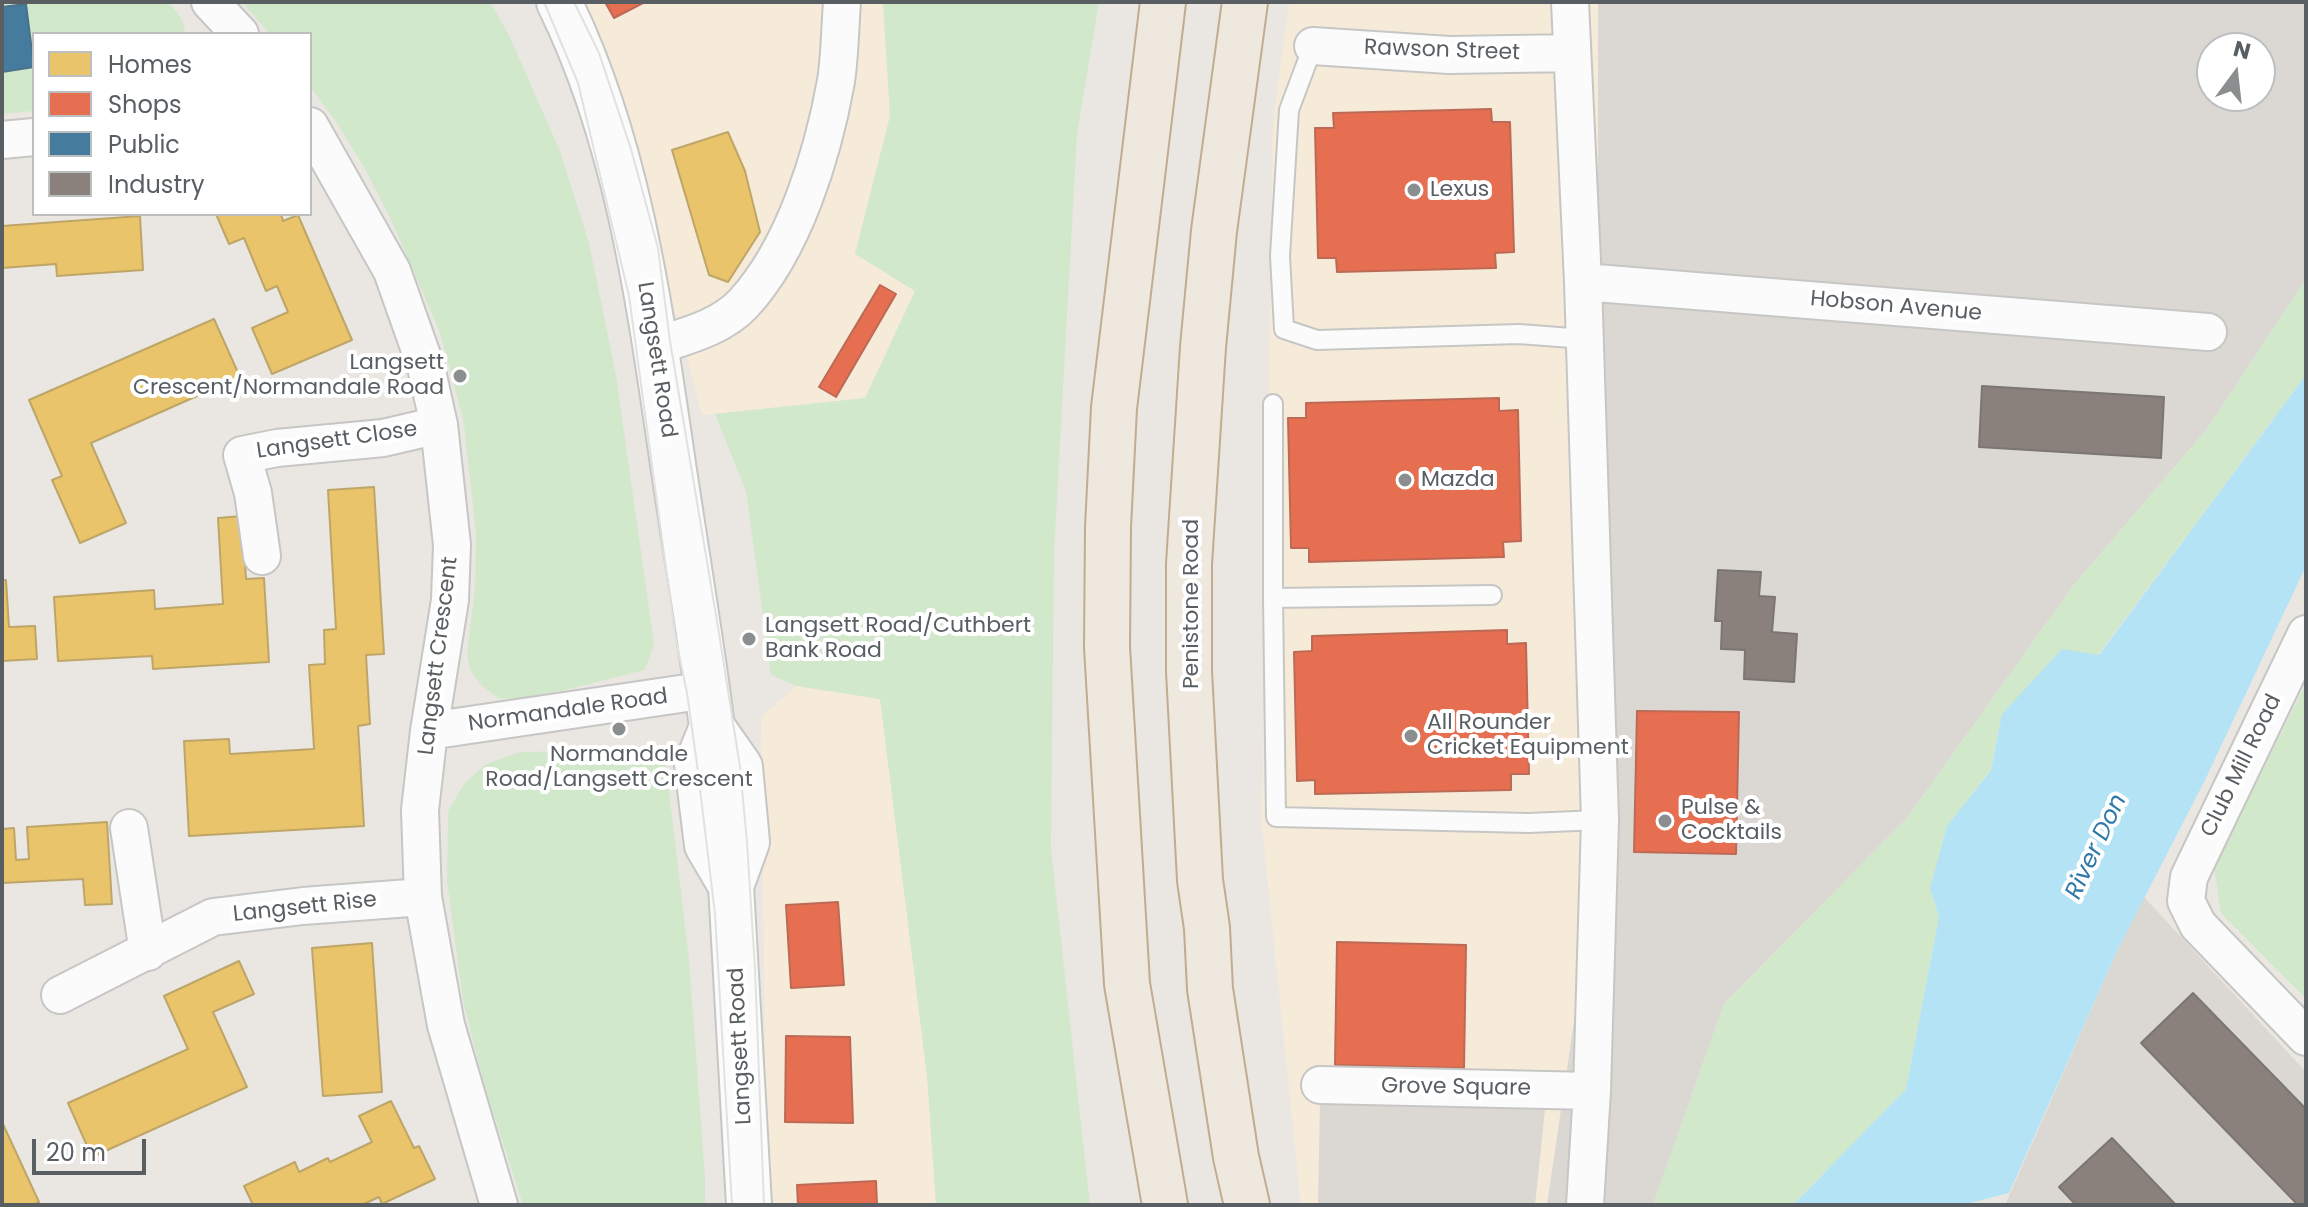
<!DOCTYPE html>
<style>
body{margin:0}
#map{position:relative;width:2308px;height:1207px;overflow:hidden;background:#eae7e2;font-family:Poppins,sans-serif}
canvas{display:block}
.frame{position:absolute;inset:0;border:4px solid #585e62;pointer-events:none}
.legend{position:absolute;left:32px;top:32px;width:280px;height:184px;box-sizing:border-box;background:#fff;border:2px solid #bcbfc0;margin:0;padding:10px 14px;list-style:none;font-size:24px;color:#585e62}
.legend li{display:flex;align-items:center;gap:16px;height:40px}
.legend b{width:40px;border:2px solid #bcbfc0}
.north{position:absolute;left:2196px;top:32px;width:80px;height:80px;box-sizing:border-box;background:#fff;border:2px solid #bcbfc0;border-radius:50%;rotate:15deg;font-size:22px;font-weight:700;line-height:32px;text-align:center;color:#585e62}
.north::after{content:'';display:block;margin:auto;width:28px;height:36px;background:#8b8e8f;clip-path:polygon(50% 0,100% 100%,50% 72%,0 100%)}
.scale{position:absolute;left:32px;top:1139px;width:114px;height:36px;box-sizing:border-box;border:4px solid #585e62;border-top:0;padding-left:10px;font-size:24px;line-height:28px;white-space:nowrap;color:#585e62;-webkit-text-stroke:6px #fff;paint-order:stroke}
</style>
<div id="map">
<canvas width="2308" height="1207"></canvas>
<div class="frame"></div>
<ul class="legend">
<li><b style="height:22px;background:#e9c46a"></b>Homes</li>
<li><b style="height:22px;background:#e76f51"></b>Shops</li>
<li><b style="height:22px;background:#457b9d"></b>Public</li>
<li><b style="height:22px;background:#8a817c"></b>Industry</li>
</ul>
<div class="north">N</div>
<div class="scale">20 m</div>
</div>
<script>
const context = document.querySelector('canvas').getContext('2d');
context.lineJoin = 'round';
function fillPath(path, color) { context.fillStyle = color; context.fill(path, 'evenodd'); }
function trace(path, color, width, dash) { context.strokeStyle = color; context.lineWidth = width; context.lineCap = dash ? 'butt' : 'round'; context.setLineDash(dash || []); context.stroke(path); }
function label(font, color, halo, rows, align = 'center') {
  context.font = font + ' Poppins,sans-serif'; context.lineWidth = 8; context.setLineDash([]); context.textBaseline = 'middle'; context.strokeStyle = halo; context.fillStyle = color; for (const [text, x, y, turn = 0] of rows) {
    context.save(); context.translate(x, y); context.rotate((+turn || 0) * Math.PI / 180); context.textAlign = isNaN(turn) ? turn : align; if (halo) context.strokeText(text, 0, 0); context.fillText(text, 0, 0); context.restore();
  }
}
fillPath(new Path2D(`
 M575,2H883L890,116L855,254L915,291L865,398L702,415L658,248Z
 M1289,2H1598V858L1547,1205H1301L1262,825L1273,124Z
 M796,686L880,699L927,1076L936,1205H767L761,717Z`), '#f6ebd9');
fillPath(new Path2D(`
 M1598,2H2306V279L2207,429L2073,586L1907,818L1724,1004L1653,1205H1547L1598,858ZM2212,48H2260V96H2212Z
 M2144,897L2306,1072V1205H2005L2117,951Z
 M1320,1100L1545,1110L1535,1205H1318Z`), '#dbd8d3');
fillPath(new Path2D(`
 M2,2H167C177,11 185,20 185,34H34V111L2,114Z
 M242,2H490L509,35L560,151L589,243L616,375L654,644L645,670L525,700L498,698L482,686L470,670L467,654L475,588L476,533L464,425L452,376L439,330L393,224L364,167L335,120L310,87V34H270Z
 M883,2H1099L1077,135L1054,553L1051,849L1090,1205H936L927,1076L880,699L796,686L771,675L746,491L715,414L865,398L915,291L855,254L890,116Z
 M2306,279V375L2098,655L2002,714L1991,769L1947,826L1930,888L1939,917L1906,1089L1793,1205H1653L1724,1004L1907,818L2073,586L2207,429Z
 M2306,684V999L2221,913L2214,867Z
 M664,749L689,959L705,1177V1205H523L484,1084L463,1000L447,881L448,811L464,784L486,764L520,752Z`), '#d2e8cb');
fillPath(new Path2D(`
 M2306,375V566L2205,780L2117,951L2009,1193L1962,1205H1793L1906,1089L1939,917L1930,888L1947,826L1991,770L2002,714L2062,649L2099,655Z`), '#b4e3f6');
const homes = new Path2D(`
 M728,132L745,171L760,232L728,282L709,275L672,150Z
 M216,214H281L283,221L298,215L352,340L272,374L252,328L288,312L277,286L266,291L244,238L229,244Z
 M140,216L143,270L57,276L56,264L2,268V226Z
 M214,319L240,377L91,443L126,523L80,543L52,480L62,476L29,400Z
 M374,487L384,654L366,655L370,724L358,726L364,826L189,836L184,741L229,739L230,754L314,749L309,665L325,664L324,630L336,629L328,490Z
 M242,516L246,579L264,578L269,662L153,669L152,656L58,661L54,597L154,590L155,609L223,604L218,518Z
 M2,580H6L9,627L35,626L37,659L2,661Z
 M107,822L112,904L85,905L83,879L2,883V829L14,828L16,860L29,859L27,827Z
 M372,943L382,1092L323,1096L312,948Z
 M239,961L254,994L213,1012L247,1087L92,1157L68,1103L188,1049L164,996Z
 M391,1101L414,1148L419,1146L435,1179L382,1204L379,1197L362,1205H253L244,1186L295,1162L299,1172L328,1158L330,1162L372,1142L359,1116Z
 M2,1122L39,1202L33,1205H2Z`);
fillPath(homes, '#e9c46a');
trace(homes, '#bea568', 2);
const shops = new Path2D(`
 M605,2H645L614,18Z
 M1491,109L1492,122H1510L1514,252L1495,253L1496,268L1337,272L1336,258H1318L1315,128H1334L1333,113Z
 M880,285L896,294L836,397L819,387Z
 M1499,398V411L1518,410L1521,541L1503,542L1504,557L1309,562V548H1291L1288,418H1306V403Z
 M1507,630V644L1526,643L1529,774H1511V790L1315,794V780L1297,781L1294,652L1312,651V636Z
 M1637,711L1739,712L1736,854L1634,852Z
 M838,902L844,985L791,988L786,905Z
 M1337,942L1466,945L1464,1068L1335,1065Z
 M786,1036L850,1037L853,1123L785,1122Z
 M876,1181L877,1205H798L797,1185Z`);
fillPath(shops, '#e76f51');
trace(shops, '#bc6a56', 2);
const public = new Path2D(`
 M26,4L34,67L2,72V7Z`);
fillPath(public, '#457b9d');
trace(public, '#4b728b', 2);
const industry = new Path2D(`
 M1982,386L2164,397L2161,458L1979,447Z
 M1718,570L1761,572L1759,596L1775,597L1772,632L1797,634L1794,682L1744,679L1745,650L1721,649L1722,621H1715Z
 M2193,993L2306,1109V1205H2298L2141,1043Z
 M2112,1138L2176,1205H2076L2059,1187Z`);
fillPath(industry, '#8a817c');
trace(industry, '#7b7674', 2);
const lane = new Path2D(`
 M1313,46L1289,110L1280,256L1284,329L1317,340L1519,334L1585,339
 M1273,404V598L1276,817L1528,823L1600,820
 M1273,598L1492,595`);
const street = new Path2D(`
 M210,2L240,34
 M1570,2L1583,282L1600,820L1592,1091L1585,1205
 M1313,46L1449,55L1572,53
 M310,126L392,271L426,367L439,425L452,545L450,600L429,731L420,810L423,897L446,1025L499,1205
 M2,140L34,137
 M1583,282L2208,332
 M656,346C686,336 720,328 743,304C794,249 823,154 836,81C840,55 840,28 842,2
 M262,556L253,493L242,455L277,448L383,438L439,425
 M2306,634L2189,877L2186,901L2198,925L2306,1037
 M429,731L707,690
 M129,828L148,952
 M60,995L213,917L303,906L423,897
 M1320,1085L1592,1091`);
const secondary = new Path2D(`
 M559,2C629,144 650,308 673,464C686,552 701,639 712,727L740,767L747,842L731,886L749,1205
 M712,727L697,764L707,845L731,886`);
const highway = new Path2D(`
 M1163,2L1114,408L1108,527L1107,647L1127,984L1165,1205
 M1245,2L1214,231L1203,347L1189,564V671L1200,880L1207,928L1210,989L1236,1157L1247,1205`);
trace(lane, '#c6c6c5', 22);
trace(street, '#c6c6c5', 40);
trace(secondary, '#c6c6c5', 48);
trace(highway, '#c1ac90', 48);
trace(lane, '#fcfbfb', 18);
trace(street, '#fcfbfb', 36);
trace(secondary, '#fcfbfb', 44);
trace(highway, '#eee8df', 44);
trace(new Path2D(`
 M544,2L578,83L629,296L675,635L687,693L697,764L715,914L732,1205
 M574,2L599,53L631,149L658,248L670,341L719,633L740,767L747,842L755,969L764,1205`), '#e1e1e0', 2);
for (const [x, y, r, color] of [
 [1414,190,8,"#8b8e8f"],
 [460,376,8,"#8b8e8f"],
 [1405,480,8,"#8b8e8f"],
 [749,639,8,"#8b8e8f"],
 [619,729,8,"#8b8e8f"],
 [1411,736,8,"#8b8e8f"],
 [1665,821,8,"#8b8e8f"]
]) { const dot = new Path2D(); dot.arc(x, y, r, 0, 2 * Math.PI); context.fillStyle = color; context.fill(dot); trace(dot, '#fff', 3); }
label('22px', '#585e62', '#fff', [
 ["Rawson Street",1442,51,2],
 ["Hobson Avenue",1896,307,5],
 ["Langsett Road",656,360,81],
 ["Langsett Close",337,441,-8],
 ["Penistone Road",1192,604,-90],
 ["Langsett Crescent",439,656,-83],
 ["Normandale Road",568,711,-8],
 ["Club Mill Road",2242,766,-64],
 ["Langsett Rise",305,908,-6],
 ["Langsett Road",741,1046,-93],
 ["Grove Square",1456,1088,1]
]);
label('22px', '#585e62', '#fff', [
 ["Lexus",1430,190],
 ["Langsett",444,363,"right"],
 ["Crescent/Normandale Road",444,388,"right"],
 ["Mazda",1421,480],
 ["Langsett Road/Cuthbert",765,626],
 ["Bank Road",765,651],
 ["All Rounder",1427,723],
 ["Cricket Equipment",1427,748],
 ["Normandale",619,755,"center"],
 ["Road/Langsett Crescent",619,780,"center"],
 ["Pulse &",1681,808],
 ["Cocktails",1681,833]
], 'left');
label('italic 24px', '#2e79a7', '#fff', [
 ["River Don",2097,847,-65]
]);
</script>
